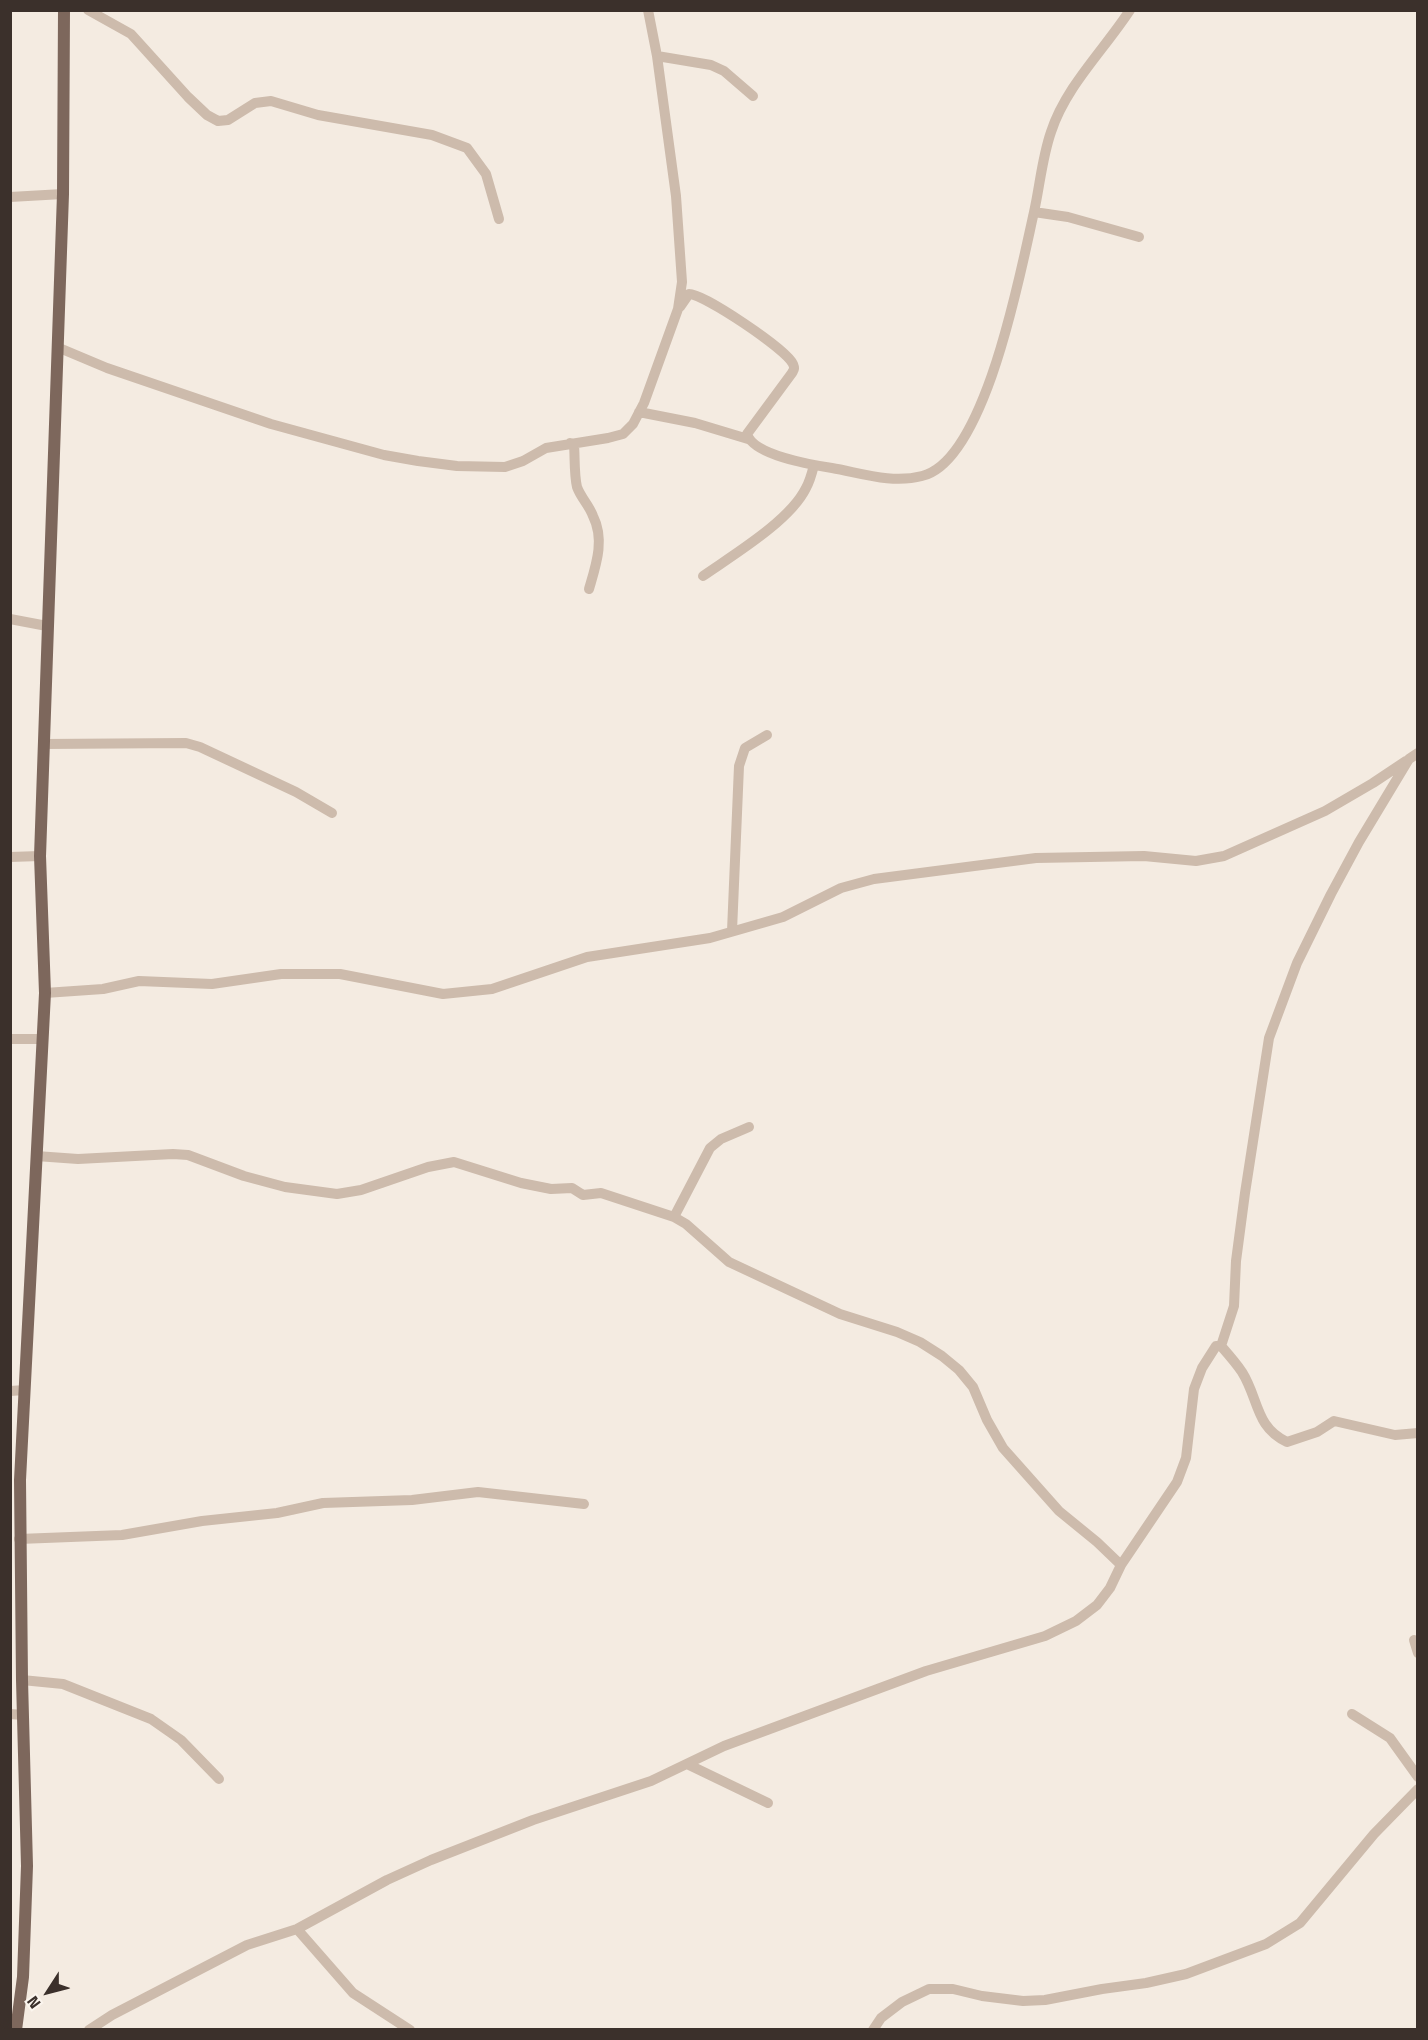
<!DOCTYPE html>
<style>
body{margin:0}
#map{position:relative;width:1428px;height:2040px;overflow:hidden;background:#f4ebe1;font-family:"Titillium Web",sans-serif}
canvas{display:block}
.frame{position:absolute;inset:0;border:12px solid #3b302b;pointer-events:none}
.north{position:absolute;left:18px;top:1962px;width:60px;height:60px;-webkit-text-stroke:4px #fbf5ee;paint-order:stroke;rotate:234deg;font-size:16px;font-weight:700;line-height:24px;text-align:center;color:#3b302b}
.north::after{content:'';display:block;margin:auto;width:21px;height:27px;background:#3b302b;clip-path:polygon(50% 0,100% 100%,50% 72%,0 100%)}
</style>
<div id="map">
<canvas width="1428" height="2040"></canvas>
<div class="frame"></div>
<div class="north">N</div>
</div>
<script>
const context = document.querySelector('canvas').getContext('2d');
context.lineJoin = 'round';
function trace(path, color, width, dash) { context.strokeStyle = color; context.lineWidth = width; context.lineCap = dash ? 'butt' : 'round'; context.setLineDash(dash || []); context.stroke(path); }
trace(new Path2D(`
 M88,10L131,34L188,97L207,115L218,121L228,120L255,103L271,101L318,115L432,135L467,148L486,174L499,219
 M657,56L711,65L724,71L753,96
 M10,197L63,194
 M1034,212L1068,217L1139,237
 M680,307L689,294C704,294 786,349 793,364C795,369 794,369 792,373L747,434C753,455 812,465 832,468C861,473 892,484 922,476C986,461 1021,269 1034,212C1040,185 1042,158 1051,132C1066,86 1104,50 1130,10
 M57,347L107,368L271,424L384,455L418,461L457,466L505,467L523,461L546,448L608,438L623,434L633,424L644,403L678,309L682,282L676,196L657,56L648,10
 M639,412L695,423L748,439
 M570,443L574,444C575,458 574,474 577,487C581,498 589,505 593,516C605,540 596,565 589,589
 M703,576C733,555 790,521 806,488C810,481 812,473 814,465
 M10,619L47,626
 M44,744L186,743L200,747L296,792L332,813
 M10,857L40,856
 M732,931L739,766L745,748L767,735
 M45,993L103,989L139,981L212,984L281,974H340L443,994L492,989L587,957L710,938L783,917L841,888L874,879L1036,858L1144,856L1196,861L1224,856L1325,811L1373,783L1406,761
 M10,1039H41
 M36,1156L78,1159L173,1154L188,1155L244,1176L285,1187L337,1194L361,1190L428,1167L454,1162L521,1183L551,1189L572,1188L583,1195L601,1193L674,1217L686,1224L729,1262L840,1314L897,1332L920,1342L942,1356L959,1370L973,1387L987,1420L1003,1448L1059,1511L1097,1542L1121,1565
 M674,1217L710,1148L721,1139L749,1127
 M1221,1346C1228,1354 1236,1363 1242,1372C1259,1399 1255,1427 1287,1442L1317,1432L1334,1421L1395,1435L1418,1433
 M10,1391L25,1390
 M19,1539L122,1535L202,1521L277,1513L323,1503L412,1500L478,1492L584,1504
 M1414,1640L1418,1653
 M22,1680L63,1684L151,1719L181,1740L219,1779
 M10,1714L23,1715
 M1352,1714L1390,1738L1418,1777
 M687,1764L768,1803
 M297,1929L353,1993L410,2030
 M89,2030L112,2015L247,1945L297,1929L387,1880L431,1860L533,1820L651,1781L724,1746L926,1671L1045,1636L1076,1621L1097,1605L1110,1588L1121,1565L1177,1482L1186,1458L1194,1389L1202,1368L1216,1346H1221L1234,1306L1236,1261L1245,1193L1269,1038L1297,963L1331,894L1359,842L1409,759L1418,753
 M873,2030L881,2018L902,2002L929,1989H953L982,1996L1023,2001L1045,2000L1102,1989L1146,1983L1186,1974L1266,1944L1300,1923L1374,1834L1418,1789`), '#cdbbac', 10);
trace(new Path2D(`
 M16,2030L23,1977L27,1866L22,1680L20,1480L45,993L40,856L63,194L64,10`), '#7d675c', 12);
</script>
